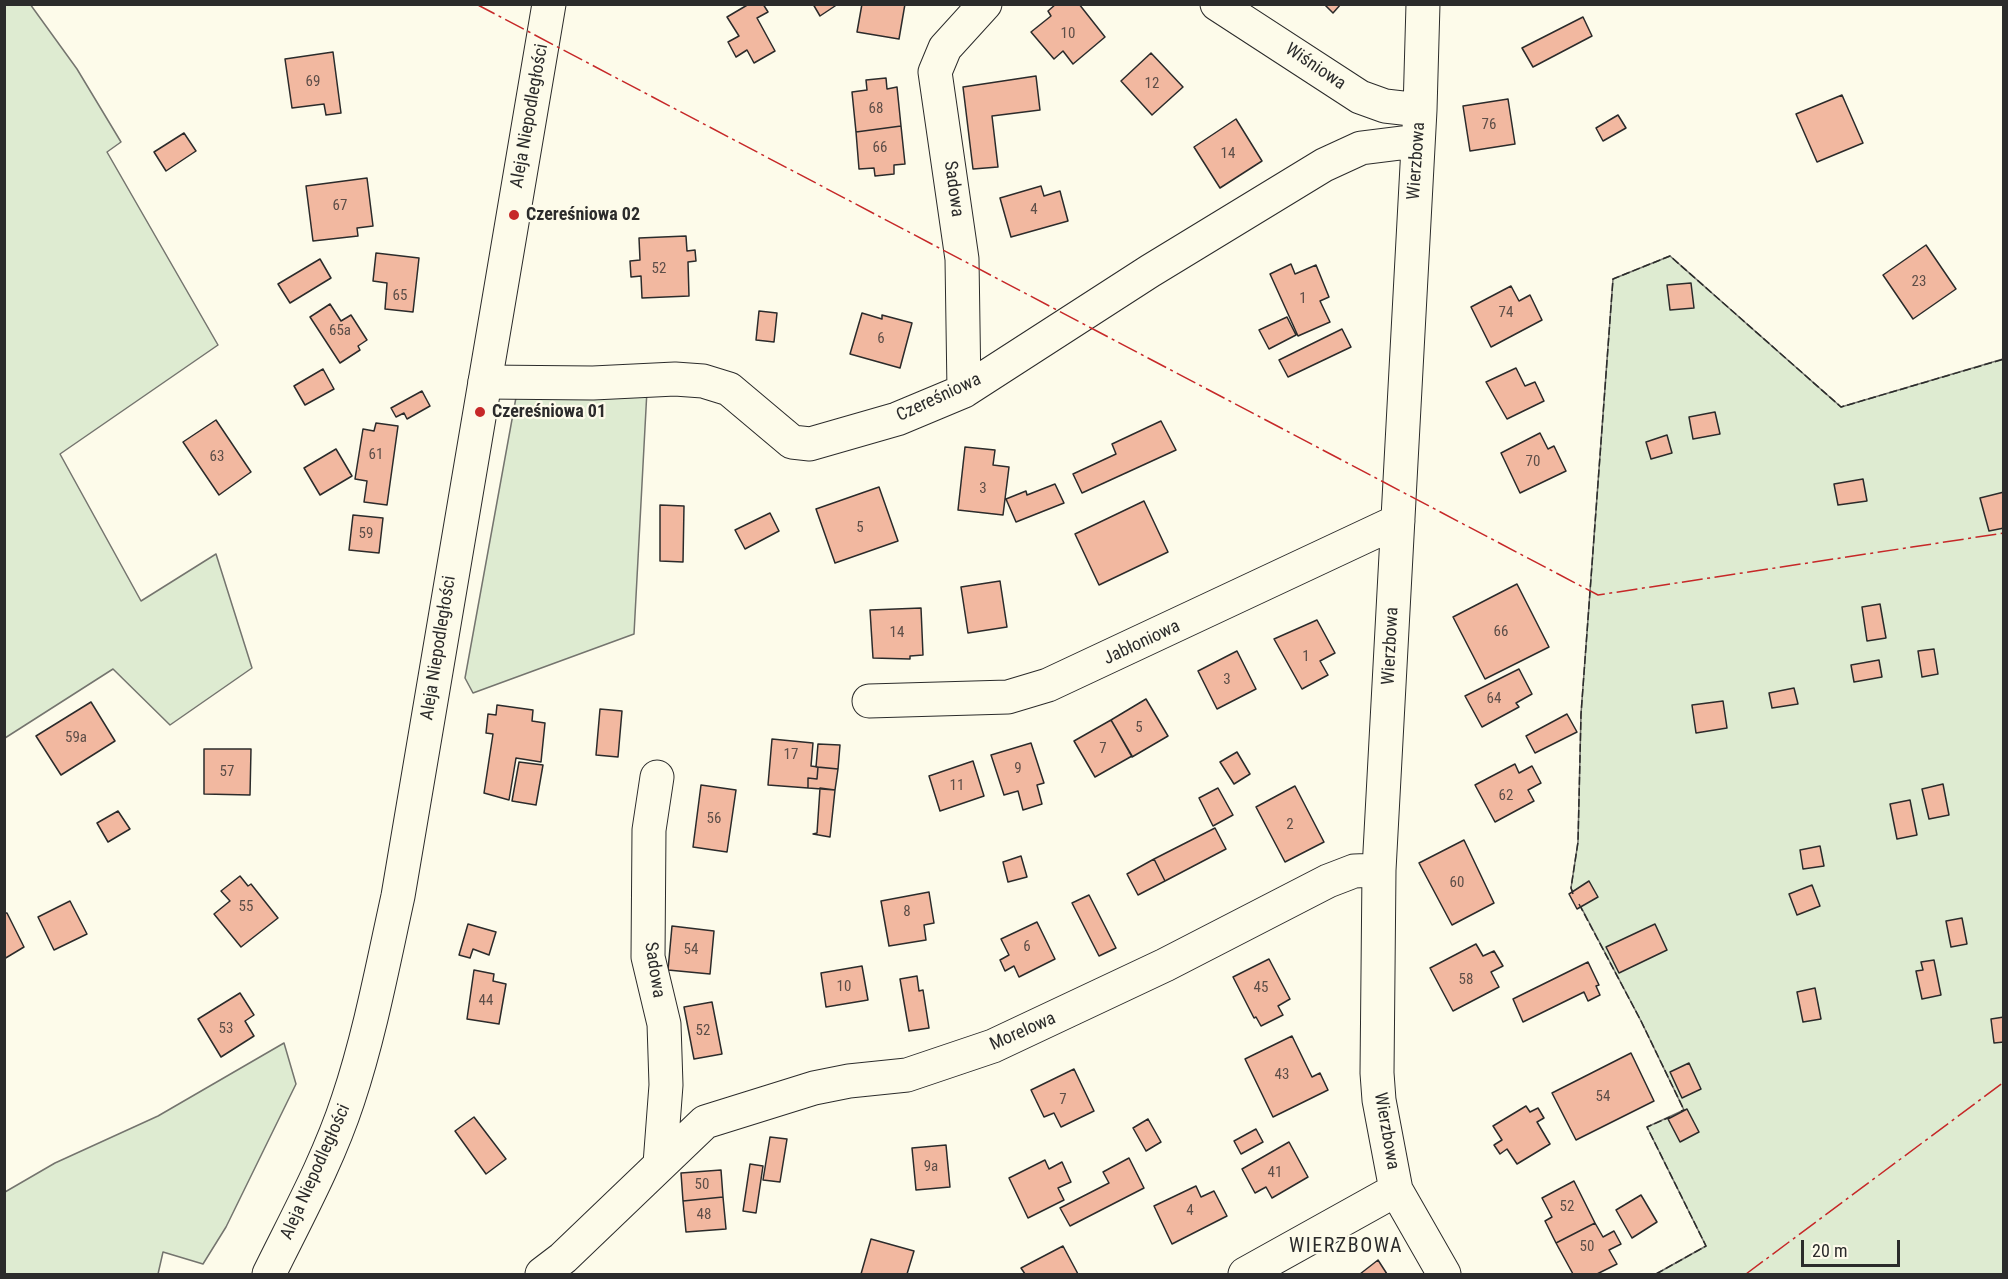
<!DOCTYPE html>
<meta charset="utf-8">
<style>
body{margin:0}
#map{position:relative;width:2008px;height:1279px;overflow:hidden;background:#fdfbea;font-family:"Roboto Condensed",sans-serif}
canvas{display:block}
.frame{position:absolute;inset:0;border:6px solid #2b2b2b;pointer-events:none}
.scale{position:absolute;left:1801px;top:1240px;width:99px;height:27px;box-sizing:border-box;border:3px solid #2b2b2b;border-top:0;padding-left:8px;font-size:18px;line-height:21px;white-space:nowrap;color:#2b2b2b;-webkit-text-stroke:4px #fdfbea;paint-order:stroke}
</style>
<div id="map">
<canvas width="2008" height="1279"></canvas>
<div class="frame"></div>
<div class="scale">20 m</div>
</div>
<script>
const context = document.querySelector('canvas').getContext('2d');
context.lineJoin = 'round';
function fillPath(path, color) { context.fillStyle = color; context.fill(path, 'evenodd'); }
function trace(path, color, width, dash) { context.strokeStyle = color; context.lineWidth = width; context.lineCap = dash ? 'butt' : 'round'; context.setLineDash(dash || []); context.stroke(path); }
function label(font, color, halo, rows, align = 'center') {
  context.font = font + ' "Roboto Condensed",sans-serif'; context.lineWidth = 4.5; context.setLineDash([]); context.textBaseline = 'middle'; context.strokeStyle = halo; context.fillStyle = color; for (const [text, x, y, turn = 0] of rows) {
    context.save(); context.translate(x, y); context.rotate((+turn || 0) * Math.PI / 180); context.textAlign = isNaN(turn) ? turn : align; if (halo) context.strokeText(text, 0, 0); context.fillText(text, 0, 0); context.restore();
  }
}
const green = new Path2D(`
 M30,4L77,69L121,142L107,152L218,345L60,454L141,601L216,554L252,668L170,725L113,669L5,738L4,5Z
 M1670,256L1841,407L2003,359V1274H1656L1706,1246L1647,1127L1684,1110L1641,1021L1571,888L1578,842L1581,714L1613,279Z
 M647,390L634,634L473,693L465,678L517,392Z
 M284,1043L296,1084L226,1227L203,1264L163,1252L158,1274H5V1192L55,1163L158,1116Z`);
fillPath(green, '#deebd1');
trace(green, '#74746e', 1.5);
const building = new Path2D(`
 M749,4H763L768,12L757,18L775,51L754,63L747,50L736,57L728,42L739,36L727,17Z
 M813,4H838L820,16Z
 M862,4H905L899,39L857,32Z
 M1056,4H1079L1105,37L1073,64L1063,51L1054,59L1031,32L1051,16L1048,11Z
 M1324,4H1341L1333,13Z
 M1583,17L1592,36L1533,67L1522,48Z
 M333,52L341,113L326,115L324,104L292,108L285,59Z
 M1151,53L1183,87L1152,115L1121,81Z
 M1036,76L1040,110L992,116L998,167L973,169L963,87Z
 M886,78L887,89L897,87L901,126L856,132L852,92L867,90L866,80Z
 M1842,95L1863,143L1817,162L1796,114Z
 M1508,99L1515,144L1470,151L1463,106Z
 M1618,115L1626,128L1603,141L1596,128Z
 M1236,119L1262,161L1220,188L1194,147Z
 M901,126L905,164L894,165V174L875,176L874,168L859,169L856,132Z
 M184,133L196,151L166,171L154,152Z
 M367,178L373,226L357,228L358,236L313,241L306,186Z
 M1041,186L1044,196L1060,191L1068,221L1011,237L1000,198Z
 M686,236L687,251L695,250L696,261L688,262L689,296L642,298L641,276L631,277L630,261L640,260L639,238Z
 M1926,245L1956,289L1913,319L1883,275Z
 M376,253L419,258L413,312L385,309L387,283L373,281Z
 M320,259L331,278L290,303L278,284Z
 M1291,264L1295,274L1316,265L1329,297L1320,301L1330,322L1298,336L1270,274Z
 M1691,283L1694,308L1670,310L1667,285Z
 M1511,286L1519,301L1530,295L1542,320L1491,347L1471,307Z
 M330,304L341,321L351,315L367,340L358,346L360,350L340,363L310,317Z
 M759,311L777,313L774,342L756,340Z
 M862,313L882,319V315L912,323L900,368L850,354Z
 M1287,317L1296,335L1269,349L1259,330Z
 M1342,329L1351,347L1288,377L1279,360Z
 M1516,368L1525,386L1535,382L1544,401L1507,419L1486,382Z
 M323,369L334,389L305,405L294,386Z
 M422,391L430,406L407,419L404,413L396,417L391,408Z
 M1715,412L1720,434L1693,439L1689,417Z
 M216,420L251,472L219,495L183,442Z
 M1161,421L1176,450L1082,493L1073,474L1116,454L1112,444Z
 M376,423L398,426L387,505L364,502L367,481L355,479L363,429L374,431Z
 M1540,433L1548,449L1554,446L1566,471L1520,493L1501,453Z
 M1667,435L1672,453L1651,459L1646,442Z
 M965,447L995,450L993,465L1009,467L1003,515L958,510Z
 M336,449L352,476L320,495L304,468Z
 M1863,479L1867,501L1838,505L1834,484Z
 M1055,484L1064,503L1016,522L1006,499L1026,491L1027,495Z
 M879,487L898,541L835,563L816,509Z
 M2004,492V528L1989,531L1980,498Z
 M1144,501L1168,552L1099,585L1075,534Z
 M660,505L684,506L683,562L660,561Z
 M770,513L779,531L745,549L735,530Z
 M353,515L383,518L379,553L349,550Z
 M1000,581L1007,627L968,633L961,587Z
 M1517,584L1549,647L1485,679L1453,617Z
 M1880,604L1886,638L1867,641L1862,607Z
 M921,608L923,655L910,656V659L873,658L870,610Z
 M1317,620L1335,653L1320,661L1328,675L1302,689L1274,639Z
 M1934,649L1938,674L1922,677L1918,651Z
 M1237,651L1256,689L1217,709L1198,671Z
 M1879,660L1882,677L1854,682L1851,665Z
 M1519,669L1532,694L1516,703L1519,707L1482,727L1465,696Z
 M1794,688L1798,704L1772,708L1769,693Z
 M1146,699L1168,736L1132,757L1111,720Z
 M1723,701L1727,728L1696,733L1692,705Z
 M91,702L115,741L61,775L36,736Z
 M497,705L533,710L532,721L545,723L541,762L516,758L509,800L484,793L493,734L486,733L488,714L496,715Z
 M600,709L622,711L618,757L596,755Z
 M1567,714L1577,732L1535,753L1526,736Z
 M1111,720L1132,756L1095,777L1074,741Z
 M772,739L813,743L811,766L818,767L817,779L808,778V788L768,785Z
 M1031,743L1044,783L1037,785L1042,804L1023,810L1018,791L1004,795L991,755Z
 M818,744L840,745L838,769L816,767Z
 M204,749H251L250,795L204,794Z
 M1237,752L1250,774L1234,784L1220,762Z
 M973,761L984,796L940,811L929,776Z
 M519,762L543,765L536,805L512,801Z
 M1515,764L1519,773L1532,766L1541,783L1528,790L1534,801L1495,822L1475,785Z
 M818,767L838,769L835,790L808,788V778L817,779Z
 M1943,784L1949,815L1929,819L1922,789Z
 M701,785L736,790L727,852L693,847Z
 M1295,786L1324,842L1285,862L1256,807Z
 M820,788L835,790L830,837L813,834L817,833Z
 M1218,788L1233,815L1213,826L1199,798Z
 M1910,800L1917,835L1897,839L1890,804Z
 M118,811L130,829L108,842L97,823Z
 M1215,828L1226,849L1165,881L1154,859Z
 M1464,840L1494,903L1452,925L1419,863Z
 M1820,846L1824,866L1803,869L1800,850Z
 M1021,856L1027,877L1008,882L1003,862Z
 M1154,859L1165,881L1138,895L1127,874Z
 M240,876L248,886L251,884L278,918L241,947L214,914L230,901L221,891Z
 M1589,881L1598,897L1577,909L1569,894Z
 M1812,885L1820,906L1797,915L1789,894Z
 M929,892L934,923L924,925L926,940L889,946L881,901Z
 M1089,895L1116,948L1099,956L1072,903Z
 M70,901L87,934L54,950L38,917Z
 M4,913H7L24,947L4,959Z
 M1962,918L1967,944L1951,947L1946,921Z
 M1037,922L1055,959L1019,977L1014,966L1005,971L1000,960L1009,955L1001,939Z
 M468,924L496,932L489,955L473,949L470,958L459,955Z
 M1655,924L1667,950L1619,973L1606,947Z
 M672,926L714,931L710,974L668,970Z
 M1476,944L1483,956L1494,951L1503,966L1491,972L1499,987L1453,1011L1430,968Z
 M1269,959L1290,999L1278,1006L1283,1015L1261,1026L1256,1017L1254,1018L1233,977Z
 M1934,960L1941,995L1922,999L1916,971L1923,970L1921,962Z
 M1588,962L1599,985L1596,986L1600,995L1588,1001L1584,992L1523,1022L1513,999Z
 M862,966L868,1000L826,1007L821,973Z
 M474,970L494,974L493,981L506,984L499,1024L467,1019Z
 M917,976L919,991L923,990L929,1028L909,1031L900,979Z
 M1815,988L1821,1019L1803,1022L1797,992Z
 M240,993L254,1015L245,1021L254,1036L221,1057L198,1019Z
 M712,1002L722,1054L694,1059L684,1007Z
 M2004,1017V1042L1994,1043L1991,1019Z
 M1292,1036L1312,1077L1320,1073L1328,1090L1273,1117L1245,1059Z
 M1631,1053L1654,1101L1576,1140L1552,1093Z
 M1689,1063L1701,1089L1682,1098L1670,1072Z
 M1074,1069L1094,1111L1061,1127L1054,1113L1044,1117L1031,1090Z
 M1526,1106L1530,1112L1538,1108L1544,1118L1537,1122L1550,1144L1517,1164L1507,1149L1500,1154L1494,1145L1502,1140L1493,1126Z
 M1687,1109L1699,1132L1680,1142L1668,1119Z
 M474,1117L506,1159L486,1174L455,1131Z
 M1148,1119L1161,1142L1146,1151L1133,1128Z
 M1256,1129L1263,1142L1241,1154L1234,1141Z
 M770,1137L787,1139L780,1182L763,1180Z
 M1289,1142L1308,1177L1272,1198L1266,1187L1255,1193L1242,1169Z
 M946,1145L950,1187L916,1190L912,1148Z
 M1129,1158L1144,1188L1070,1226L1060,1208L1109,1183L1103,1172Z
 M1045,1160L1049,1169L1062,1162L1071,1182L1058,1188L1064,1200L1028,1218L1009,1178Z
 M750,1164L763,1166L756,1213L743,1211Z
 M721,1170L723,1197L683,1201L681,1173Z
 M1574,1181L1595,1223L1556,1243L1545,1221L1552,1217L1542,1198Z
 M1196,1186L1201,1197L1214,1191L1227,1216L1172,1244L1154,1206Z
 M1641,1195L1657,1222L1632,1238L1616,1210Z
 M723,1197L726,1229L686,1232L683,1201Z
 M1595,1223L1603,1237L1614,1231L1621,1244L1609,1250L1617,1264L1597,1274H1573L1556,1243Z
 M871,1239L914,1251L907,1274H861Z
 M1063,1246L1078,1274H1025L1021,1268Z
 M1378,1260L1387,1274H1360Z`);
fillPath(building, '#f2b8a0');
trace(building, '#2b2b2b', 1.5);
const minor = new Path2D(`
 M1217,4L1360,97L1385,106L1420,110
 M1423,4L1420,110L1379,870L1377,1073L1379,1100L1396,1190L1444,1274
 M485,382L593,383L675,379L703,381L729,389L792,442L810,444L897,419L964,391L1150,271L1324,165L1361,148L1417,141
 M964,391L962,259L935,72L945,48L985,4
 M869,701L1008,697L1048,685L1398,521
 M657,777L649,830L648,957L664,1024L666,1085L660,1164
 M542,1274L563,1258L705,1122L814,1088L849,1081L907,1075L993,1046L1165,965L1328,881L1354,871L1379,870
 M1245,1274L1396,1190`);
const major = new Path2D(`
 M269,1274C297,1217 328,1161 348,1100C370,1034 383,964 398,896L549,4`);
trace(minor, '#2b2b2b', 35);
trace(major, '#2b2b2b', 35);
trace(minor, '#fdfbea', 33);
trace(major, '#fdfbea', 33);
trace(new Path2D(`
 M1573,894L1571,888L1578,842L1581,714L1613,279L1670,256L1841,407L2004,359
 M1579,904L1641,1021L1684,1110L1681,1111
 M1656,1274L1706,1246L1647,1127L1670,1117`), '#2b2b2b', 1.5, [8, 3]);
trace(new Path2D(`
 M476,4L1598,595L2004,533
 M1746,1274L2004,1082`), '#c62828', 1.5, [21, 4.5, 3, 4.5]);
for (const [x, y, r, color] of [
 [514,215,6,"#c62828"],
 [480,412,6,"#c62828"]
]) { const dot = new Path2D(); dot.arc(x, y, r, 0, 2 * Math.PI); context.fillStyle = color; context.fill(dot); trace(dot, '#fdfbea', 2); }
label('15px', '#5d4e48', null, [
 ["10",1068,34],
 ["69",313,82],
 ["12",1152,84],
 ["68",876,109],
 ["76",1489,125],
 ["66",880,148],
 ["14",1228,154],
 ["67",340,206],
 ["4",1034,210],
 ["52",659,269],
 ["23",1919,282],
 ["65",400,296],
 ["1",1303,299],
 ["74",1506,313],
 ["65a",340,331],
 ["6",881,339],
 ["61",376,455],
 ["63",217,457],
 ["70",1533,462],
 ["3",983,489],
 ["5",860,528],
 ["59",366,534],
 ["66",1501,632],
 ["14",897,633],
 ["1",1306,657],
 ["3",1227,680],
 ["64",1494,699],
 ["5",1139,728],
 ["59a",76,738],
 ["7",1103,749],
 ["17",791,755],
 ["9",1018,769],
 ["57",227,772],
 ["11",957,786],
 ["62",1506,796],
 ["56",714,819],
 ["2",1290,825],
 ["60",1457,883],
 ["55",246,907],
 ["8",907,912],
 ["6",1027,947],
 ["54",691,950],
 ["58",1466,980],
 ["10",844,987],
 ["45",1261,988],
 ["44",486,1001],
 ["53",226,1029],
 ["52",703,1031],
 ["43",1282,1075],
 ["54",1603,1097],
 ["7",1063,1100],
 ["9a",931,1167],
 ["41",1275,1173],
 ["50",702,1185],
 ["52",1567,1207],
 ["4",1190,1211],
 ["48",704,1215],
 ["50",1587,1247]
]);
label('18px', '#2b2b2b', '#fdfbea', [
 ["Wiśniowa",1315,67,34],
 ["Aleja Niepodległości",530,116,-80],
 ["Wierzbowa",1417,161,-86],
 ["Sadowa",953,189,82],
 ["Czereśniowa",939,398,-25],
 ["Jabłoniowa",1142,643,-25],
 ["Wierzbowa",1391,646,-87],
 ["Aleja Niepodległości",439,648,-81],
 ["Sadowa",654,970,81],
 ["Morelowa",1023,1032,-24],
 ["Wierzbowa",1386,1131,80],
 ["Aleja Niepodległości",316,1172,-66]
]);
label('bold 18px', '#2b2b2b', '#fdfbea', [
 ["Czereśniowa 02",526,215],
 ["Czereśniowa 01",492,412]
], 'left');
context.letterSpacing = '1.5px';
label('20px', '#2b2b2b', '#fdfbea', [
 ["WIERZBOWA",1346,1247]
]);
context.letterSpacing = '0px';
</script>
